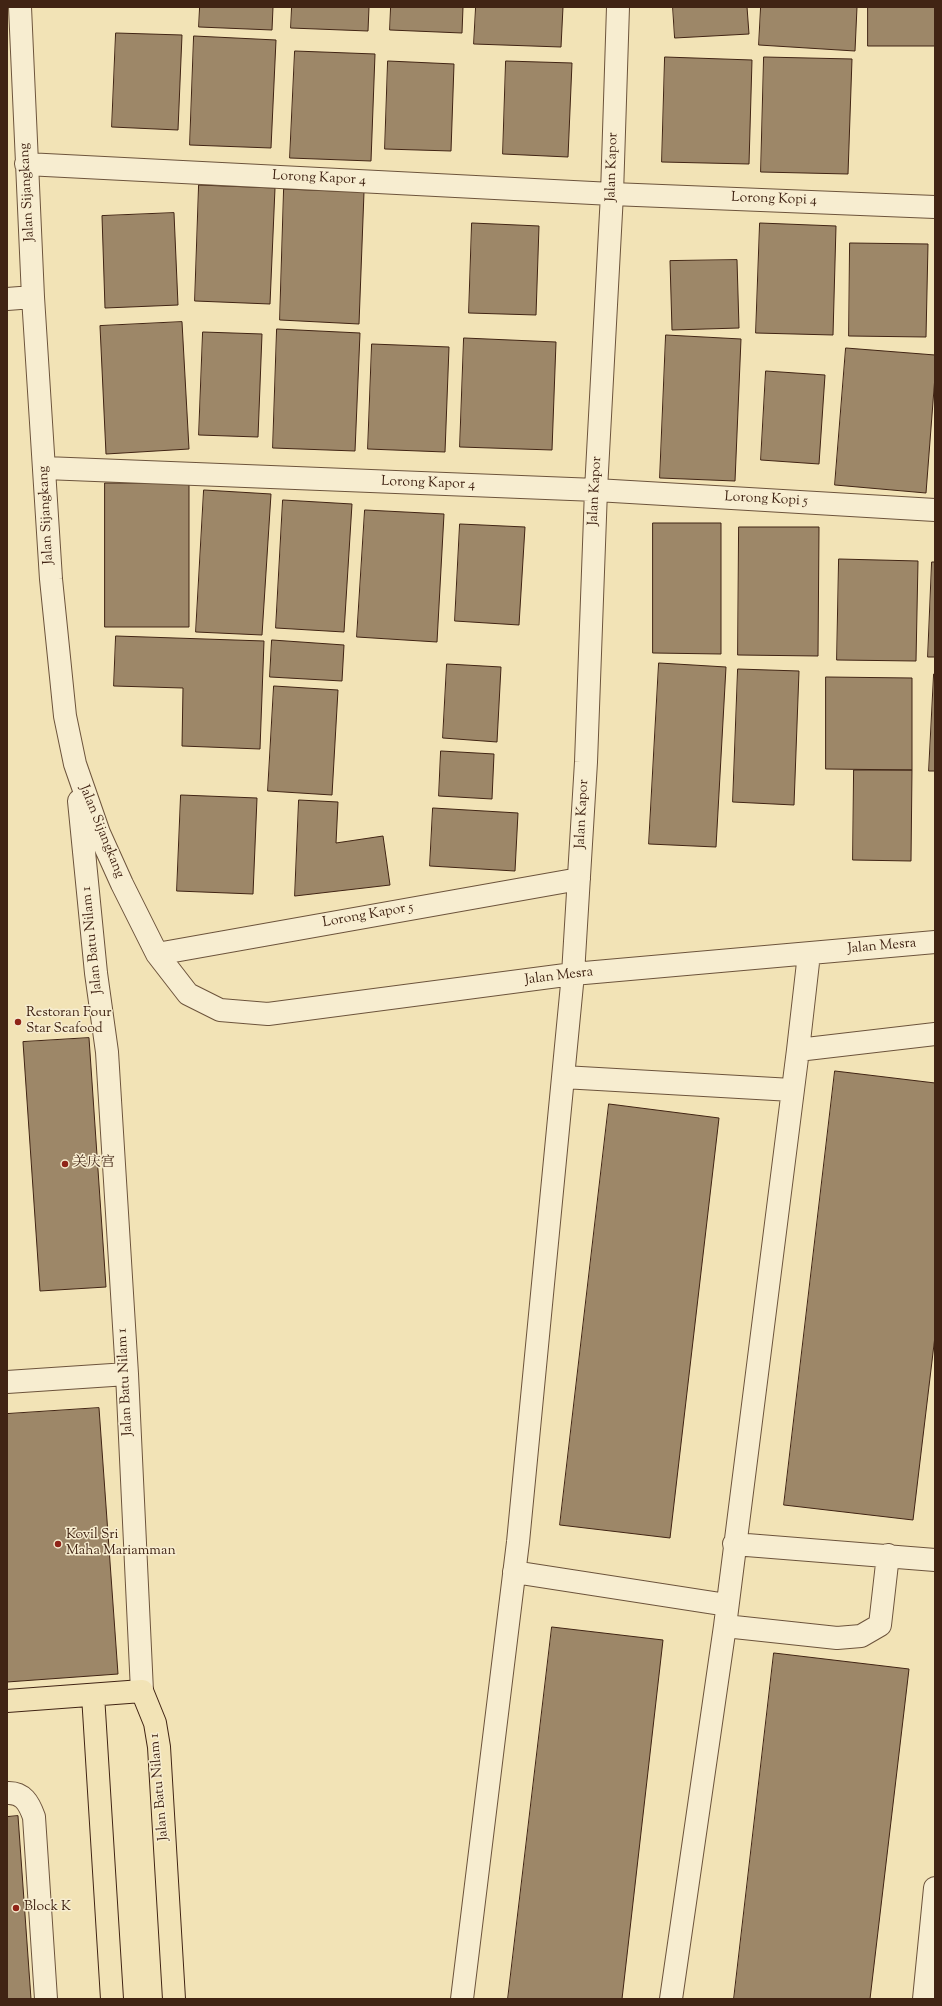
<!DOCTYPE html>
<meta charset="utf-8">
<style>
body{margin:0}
#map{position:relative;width:942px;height:2006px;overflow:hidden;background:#f2e3b6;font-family:"Sorts Mill Goudy",serif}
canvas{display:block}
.frame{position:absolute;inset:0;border:8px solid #412414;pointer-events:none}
</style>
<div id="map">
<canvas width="942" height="2006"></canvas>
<div class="frame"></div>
</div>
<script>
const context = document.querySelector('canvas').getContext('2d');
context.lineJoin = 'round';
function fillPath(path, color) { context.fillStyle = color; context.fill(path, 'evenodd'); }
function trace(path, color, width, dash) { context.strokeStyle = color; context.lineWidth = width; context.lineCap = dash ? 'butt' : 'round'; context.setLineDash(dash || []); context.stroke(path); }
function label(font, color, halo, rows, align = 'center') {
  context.font = font + ' "Sorts Mill Goudy","Noto Serif SC",serif'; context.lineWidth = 3; context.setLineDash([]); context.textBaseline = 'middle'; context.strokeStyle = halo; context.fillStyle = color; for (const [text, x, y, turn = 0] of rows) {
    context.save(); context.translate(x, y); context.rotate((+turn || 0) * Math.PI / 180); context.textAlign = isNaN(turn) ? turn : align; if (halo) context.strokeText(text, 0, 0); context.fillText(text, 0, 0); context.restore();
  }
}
const building = new Path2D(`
 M200,7H273L272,30L199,27Z
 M292,7H369L368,31L291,28Z
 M391,7H463L462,33L390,30Z
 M476,7H563L561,47L474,44Z
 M673,7H747L749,34L675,38Z
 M761,7H857L855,51L759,45Z
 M868,7H935V46H868Z
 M116,33L182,35L178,130L112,127Z
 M194,36L276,40L271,148L190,145Z
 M295,51L375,54L371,161L290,158Z
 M665,57L752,60L749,164L662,162Z
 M764,57L852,59L848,174L761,172Z
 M388,61L454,64L451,151L385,149Z
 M506,61L572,63L568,157L503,154Z
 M199,185L275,188L270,304L195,301Z
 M284,189L364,192L359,324L280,320Z
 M174,213L178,305L105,308L102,216Z
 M472,223L539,226L536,315L469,313Z
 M760,223L836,226L833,335L756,333Z
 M850,243L928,244L926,337L849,336Z
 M737,260L739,328L672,330L670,261Z
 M182,322L189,449L106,454L100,326Z
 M277,329L360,333L355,451L273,448Z
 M203,332L262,334L258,437L199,435Z
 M666,335L741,339L735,481L660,478Z
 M464,338L556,342L552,450L460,447Z
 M372,344L449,347L445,452L368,449Z
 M846,348L935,355V376L926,493L835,485Z
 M766,371L825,375L819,464L761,460Z
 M105,483H189V627H105Z
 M204,490L271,494L262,635L196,632Z
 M283,500L352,504L344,632L276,628Z
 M365,510L444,514L437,642L357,637Z
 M653,523H721V654L653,653Z
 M460,524L525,527L519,625L455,621Z
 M739,527H819L818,656L738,655Z
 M839,559L918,561L916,661L837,660Z
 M932,562H935V657H928Z
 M116,636L264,641L260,749L182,746L183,688L114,686Z
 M272,640L344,645L342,681L270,677Z
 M659,663L726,667L716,847L649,844Z
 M447,664L501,667L497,742L443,738Z
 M738,669L799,671L794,805L733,802Z
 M934,674H935V771H929Z
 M826,677L912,678V770L826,769Z
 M274,686L338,690L332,795L268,791Z
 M441,751L494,754L492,799L439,796Z
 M854,770H912L911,861L853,860Z
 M181,795L257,798L253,894L177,891Z
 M299,800L338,802L336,843L383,836L390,885L295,896Z
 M433,808L518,813L515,871L430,866Z
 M89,1038L106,1287L40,1291L23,1042Z
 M835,1071L935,1083V1336L913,1520L784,1505Z
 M609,1104L719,1118L670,1538L560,1525Z
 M99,1408L118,1674L7,1682V1414Z
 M552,1627L663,1640L622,1999H508Z
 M774,1653L909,1669L870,1999H734Z
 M18,1816L31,1999H7V1817Z`);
fillPath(building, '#9d8768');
trace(building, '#412414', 1);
const minor = new Path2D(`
 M20,7L33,297L51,579L65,716L75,764L99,833L122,884L157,954L188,994L220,1010L268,1014L573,974L935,942
 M26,164L612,194L935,207
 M7,299L33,297
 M45,468L596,490L935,510
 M79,801L96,973L107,1052L127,1374L142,1691
 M157,954L579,879
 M798,1050L935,1034
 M563,1077L792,1090
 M7,1382L127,1374
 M734,1544L935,1560
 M514,1572L727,1605
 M725,1626L837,1638L861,1636L880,1625L888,1555
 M7,1793C23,1792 29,1803 34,1817L46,1999
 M462,1999L518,1542L573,974L586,762L596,490L612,194L618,7
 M671,1999L725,1626L798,1050L809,954
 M924,1999L935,1888`);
const major = new Path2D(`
 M93,1695L112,1999
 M7,1701L142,1691L155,1723L159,1747L174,1999`);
trace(minor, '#6d543c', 24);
trace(major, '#412414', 24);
trace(minor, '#f7edd0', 22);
trace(major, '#f2e3b6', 22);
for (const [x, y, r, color] of [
 [18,1022,4,"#8f2418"],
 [65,1164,4,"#8f2418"],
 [58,1544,4,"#8f2418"],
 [16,1908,4,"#8f2418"]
]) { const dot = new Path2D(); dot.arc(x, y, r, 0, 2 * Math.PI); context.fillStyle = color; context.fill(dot); trace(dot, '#f7edd0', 1.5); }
label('14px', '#412414', '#f7edd0', [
 ["Jalan Kapor",613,167,-88],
 ["Lorong Kapor 4",319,179,3],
 ["Jalan Sijangkang",28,192,-93],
 ["Lorong Kopi 4",774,200,2],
 ["Lorong Kapor 4",428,484,2],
 ["Jalan Kapor",596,491,-87],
 ["Lorong Kopi 5",766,500,3],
 ["Jalan Sijangkang",47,515,-93],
 ["Jalan Kapor",583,814,-87],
 ["Jalan Sijangkang",101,832,68],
 ["Lorong Kapor 5",368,916,-10],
 ["Jalan Batu Nilam 1",93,940,-96],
 ["Jalan Mesra",882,947,-5],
 ["Jalan Mesra",559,977,-7],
 ["Jalan Batu Nilam 1",126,1382,-93],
 ["Jalan Batu Nilam 1",160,1787,-95]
]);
label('14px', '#412414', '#f7edd0', [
 ["Restoran Four",26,1014],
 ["Star Seafood",26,1030],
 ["关庆宫",73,1164],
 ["Kovil Sri",66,1536],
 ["Maha Mariamman",66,1552],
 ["Block K",24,1908]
], 'left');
</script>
